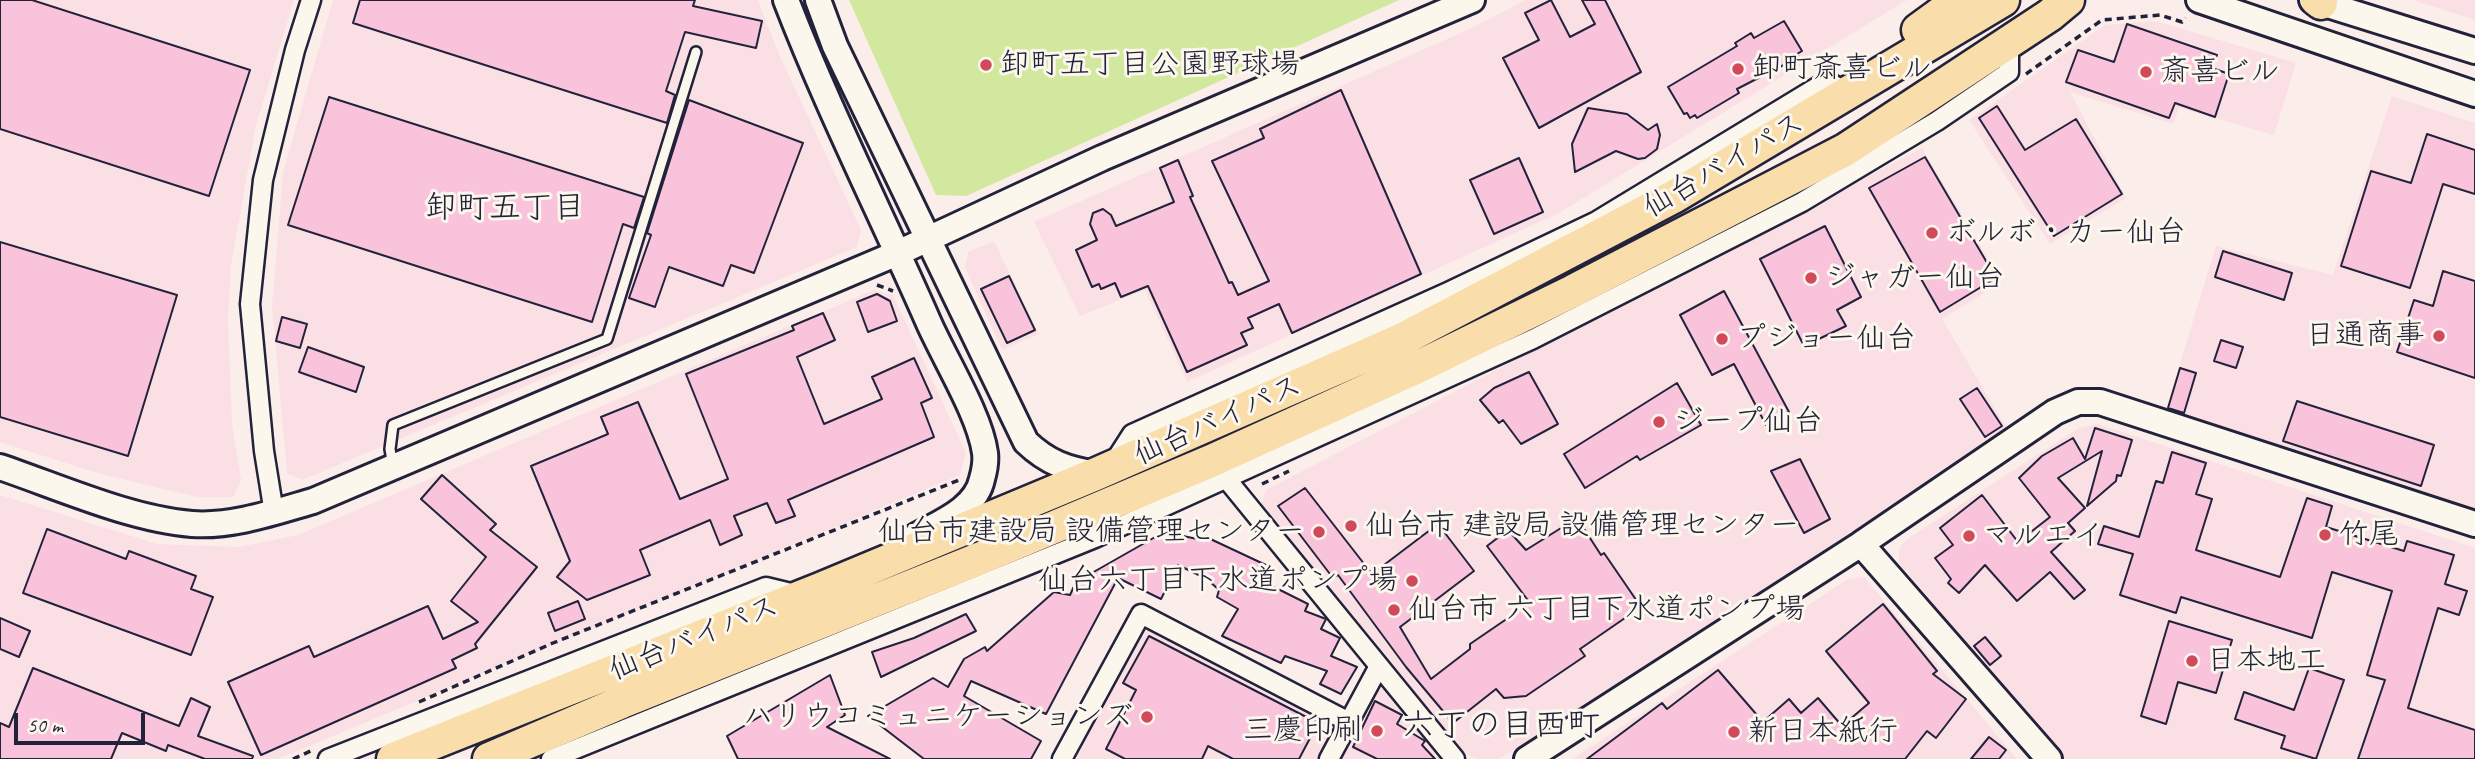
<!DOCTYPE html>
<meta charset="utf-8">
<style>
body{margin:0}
#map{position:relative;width:2475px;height:759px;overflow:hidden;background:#fbede9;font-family:Caveat,sans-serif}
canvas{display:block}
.scale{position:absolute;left:14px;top:713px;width:131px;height:32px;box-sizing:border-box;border:4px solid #22223b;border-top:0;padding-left:9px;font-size:21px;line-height:24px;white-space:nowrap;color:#22223b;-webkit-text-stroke:5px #fbf7ec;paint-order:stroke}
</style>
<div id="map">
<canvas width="2475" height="759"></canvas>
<div class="scale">50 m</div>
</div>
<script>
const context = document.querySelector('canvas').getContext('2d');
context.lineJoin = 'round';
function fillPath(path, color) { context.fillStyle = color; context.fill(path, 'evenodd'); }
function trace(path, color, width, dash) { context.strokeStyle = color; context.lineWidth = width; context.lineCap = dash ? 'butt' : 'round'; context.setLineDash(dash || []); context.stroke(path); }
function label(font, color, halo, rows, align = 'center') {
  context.font = font + ' Caveat,"Klee One",sans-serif'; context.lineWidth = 6; context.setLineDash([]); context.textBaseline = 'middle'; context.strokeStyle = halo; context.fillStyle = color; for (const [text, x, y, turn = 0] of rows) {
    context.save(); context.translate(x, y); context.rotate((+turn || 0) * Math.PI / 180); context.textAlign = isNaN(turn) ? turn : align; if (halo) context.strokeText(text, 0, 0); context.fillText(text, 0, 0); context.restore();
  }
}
fillPath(new Path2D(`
 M0,0H294L256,125L231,265L228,320L232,424L241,480L233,497H197L97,473L0,442Z
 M333,0H758L778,52L861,230L857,247L302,480L287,473L272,306L283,172Z
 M1525,0H1907L1559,213L1187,382L1145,290L1080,316L1034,222L1474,27Z
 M2413,0H2475V20Z
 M2156,21L2296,63L2274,135L2179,108L2173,124L2070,92L2126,198L2050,244L1969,120L2105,25Z
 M2392,96L2475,123V511L2165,412L2216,246L2333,275Z
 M1922,148L2002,282L1942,319L2009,432L1499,759H1478L1461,752L1261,506L1266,490Z
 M994,241L1039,334L1002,350L965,267L968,252Z
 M874,290L893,295L966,453L960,475L278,759H0V495L157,544L239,547L298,535Z
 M2098,424L2475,548V759H2065L1899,563V549L1907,539L2079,428Z
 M1864,577L2017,759H1572L1848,579Z
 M1152,626L1335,726L1317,759H1076L1141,631Z
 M1378,683L1446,759H1340Z`), '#fae0e5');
fillPath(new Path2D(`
 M849,0H1399L966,196L936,195Z`), '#d1e89e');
const building = new Path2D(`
 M0,0H32L250,70L209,196L0,129Z
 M360,0H695L693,6L762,21L756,48L685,32L666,91L675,95L667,123L353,23Z
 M1551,0L1570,37L1595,24L1582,0H1605L1641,72L1539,128L1503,58L1539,40L1525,13Z
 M1784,21L1802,51L1797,54L1799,57L1737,89L1739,93L1697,118L1695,115L1690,118L1687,113L1684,114L1668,87L1737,46L1735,43L1751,33L1754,38Z
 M2127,24L2217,55L2212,68L2229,74L2215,117L2175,103L2169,118L2066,82L2078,50L2114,62Z
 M1341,90L1421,274L1292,333L1279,304L1248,318L1253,328L1241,333L1247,345L1187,372L1148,286L1121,297L1115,283L1101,289L1099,284L1092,287L1076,250L1097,240L1090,224L1093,213L1103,209L1111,215L1116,226L1174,202L1160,168L1178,160L1193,196L1190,197L1229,283L1232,282L1238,295L1269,281L1212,161L1264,138L1260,129Z
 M329,97L644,197L634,228L623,224L592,322L288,225Z
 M689,100L803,143L754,273L731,265L723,286L669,267L655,307L629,298L651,235L647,233Z
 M1997,106L2025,150L2076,119L2122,194L2054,236L1979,118Z
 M1588,108L1627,114L1648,130L1657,124L1660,135L1657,149L1645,158L1638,159L1616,151L1575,172L1572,144Z
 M2427,134L2475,150V194L2443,184L2410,288L2341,266L2371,171L2411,183Z
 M1925,157L1996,278L1940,312L1869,188Z
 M1519,158L1543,212L1494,234L1470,180Z
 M1825,226L1861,297L1837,310L1846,326L1804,346L1760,259Z
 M0,242L177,295L128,456L0,417Z
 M2223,251L2292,273L2284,300L2215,277Z
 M2443,271L2475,281V378L2397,352L2414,300L2433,306Z
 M1009,276L1035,330L1007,343L981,289Z
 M1724,291L1789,412L1766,425L1734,364L1712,375L1680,315Z
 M877,294L890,301L897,321L868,332L857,302Z
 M823,313L835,340L797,357L824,424L882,399L872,377L914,358L932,398L921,403L934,437L788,500L795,516L776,523L767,503L734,516L742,535L720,545L710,520L640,550L650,575L587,600L557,577L570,561L531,466L608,434L601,417L638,402L680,499L728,479L686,374L794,330L792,326Z
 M282,317L307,324L300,348L276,341Z
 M2221,340L2243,347L2236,368L2214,361Z
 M308,347L364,367L356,392L299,372Z
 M2180,368L2196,373L2184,413L2168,408Z
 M1529,372L1558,424L1521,444L1503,420L1499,423L1480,400L1494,388Z
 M1677,383L1701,425L1640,460L1637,456L1585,488L1564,454Z
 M1977,388L2002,426L1985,437L1960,399Z
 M2297,401L2434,445L2421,486L2283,441Z
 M2095,428L2132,440L2121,476L2117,475L2116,481L2087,506L2102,451L2058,478L2085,508L2068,523L2075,531L2051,552L2085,590L2074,599L2050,572L2017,601L1985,565L1959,593L1948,583L1951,579L1935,558L1953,545L1940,528L1982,495L2018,542L2050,517L2019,478L2042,456L2073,438L2085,459Z
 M2172,452L2206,463L2196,494L2212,499L2196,550L2280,577L2307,498L2332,506L2326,527L2404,551L2407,541L2454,555L2445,584L2467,591L2459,615L2438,608L2408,708L2475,730V759H2358L2385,680L2367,675L2392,591L2332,572L2312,638L2181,597L2176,613L2120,595L2133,554L2098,544L2104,526L2139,537L2156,481L2163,483Z
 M1800,459L1830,519L1804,533L1771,471Z
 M442,475L496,524L490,530L537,567L475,644L477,648L452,660L456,668L261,755L228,682L309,646L314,657L428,606L443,639L478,622L451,601L486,557L421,499Z
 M1305,488L1372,574L1438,524L1474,571L1400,627L1431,679L1470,649V644L1530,603L1487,546L1508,530L1526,550L1577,518L1601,555L1604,553L1641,607L1580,649L1585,656L1526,696L1504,698L1496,689L1453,723L1406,667L1338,575L1333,578L1278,506Z
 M47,529L126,559L129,551L196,576L191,589L213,597L191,655L23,593Z
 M1164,532L1202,540L1204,536L1268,566L1260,580L1308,604L1305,611L1326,619L1321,629L1340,638L1331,656L1357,667L1341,694L1320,684L1327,671L1285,656L1281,663L1222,636L1238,609L1217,597L1219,590L1207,579L1178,565L1161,599L1118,578L1046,714L971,681L964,696L1041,741L1031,759H924L868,716L933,678L948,687L964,659L985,647L987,651L1054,592L1070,595L1076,582Z
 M578,601L585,619L555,631L548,613Z
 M1883,604L1937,671L1933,674L1966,699L1936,738L1927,731L1905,759H1587L1662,703L1667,709L1718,670L1763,722L1789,699L1801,713L1818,698L1842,726L1869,703L1826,651Z
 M966,614L976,631L881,677L872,652L914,638Z
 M0,618L30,631L19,657L0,649Z
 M2169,621L2232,640L2216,693L2178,682L2166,724L2141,716Z
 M1149,636L1318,723L1299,759H1233L1208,746L1202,759H1125L1106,749L1136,690L1123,683Z
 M1985,637L2001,656L1990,665L1974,646Z
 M33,668L179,726L191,698L210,707L198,736L253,756L252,759H205L168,745L166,751L122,733L111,759H0V723L9,727Z
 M2309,668L2344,680L2316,759L2281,748L2285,736L2235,719L2244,692L2294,710Z
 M830,675L845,715L827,727L890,759H738L727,736Z
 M1375,701L1402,715L1397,724L1425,741L1422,745L1435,759H1377L1353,747Z
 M1989,737L2006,750L1999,759H1971Z`);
fillPath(building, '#f9c3dc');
trace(building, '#22223b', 2);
const lane = new Path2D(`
 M393,466L390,449L393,425L607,339L696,52`);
const street = new Path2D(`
 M1114,462L1132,434L1448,292L1595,222L1827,81L1850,94
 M1220,471L1455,759
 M274,513L264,451L250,304L263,180L295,50L311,0
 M328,759L766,587L799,595
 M551,759L1095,538L1533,339L1802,202L1937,121L2009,72V42
 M1062,759L1141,614L1349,722
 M1329,759L1379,666`);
const secondary = new Path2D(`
 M786,0C828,109 881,214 928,321C944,358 980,415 985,453C986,461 984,472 982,479C976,509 939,523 916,536
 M818,0L835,46L1026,442C1048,463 1067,469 1096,474
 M2199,0L2475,94
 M2312,0L2475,51
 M0,467C59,487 130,519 192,524C232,527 275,512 313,501L900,252L1102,158L1472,0
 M1861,544L2049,759
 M1527,759L1861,544L2055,412L2078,402H2100L2475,524`);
const highway = new Path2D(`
 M2317,0L2321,3
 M1918,30L1959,0
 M393,759L820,589L1096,474L1401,340L1675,196L2003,0
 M489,759L622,702L981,558L1211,461L1422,365L1573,291L1845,150L2050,15L2068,0`);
trace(lane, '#22223b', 14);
trace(street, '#22223b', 23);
trace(secondary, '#22223b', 30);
trace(highway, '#22223b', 37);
trace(new Path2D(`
 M2026,74L2102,20L2160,15L2182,22L2186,18
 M877,285L893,291
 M1262,484L1289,471
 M419,702L553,643L959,480
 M293,759L313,750`), '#22223b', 3.5, [7, 5]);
trace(lane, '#fbf7ec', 9);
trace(street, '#fbf7ec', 18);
trace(secondary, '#fbf7ec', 24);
trace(highway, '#f9deab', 32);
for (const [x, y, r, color] of [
 [986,65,7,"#d1495b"],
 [1738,69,7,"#d1495b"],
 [2146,72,7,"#d1495b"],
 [1932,233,7,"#d1495b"],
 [1811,278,7,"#d1495b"],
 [2439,336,7,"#d1495b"],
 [1722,339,7,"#d1495b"],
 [1659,422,7,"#d1495b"],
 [1351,526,7,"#d1495b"],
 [1319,532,7,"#d1495b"],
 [2325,535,7,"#d1495b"],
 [1969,536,7,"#d1495b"],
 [1412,581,7,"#d1495b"],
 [1394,610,7,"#d1495b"],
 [2192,661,7,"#d1495b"],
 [1147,717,7,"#d1495b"],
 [1377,731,7,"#d1495b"],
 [1734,732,7,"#d1495b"]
]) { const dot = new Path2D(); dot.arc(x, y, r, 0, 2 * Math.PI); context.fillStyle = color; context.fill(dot); trace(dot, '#fbf7ec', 2.5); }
label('30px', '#22223b', '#fbf7ec', [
 ["卸町五丁目公園野球場",1000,65],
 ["卸町斎喜ビル",1752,69],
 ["斎喜ビル",2160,72],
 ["ボルボ・カー仙台",1946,233],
 ["ジャガー仙台",1825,278],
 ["日通商事",2425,336,"right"],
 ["プジョー仙台",1736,339],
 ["ジープ仙台",1673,422],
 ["仙台市 建設局 設備管理センター",1365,526],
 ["仙台市建設局 設備管理センター",1305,532,"right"],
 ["竹尾",2339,535],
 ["マルエイ",1983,536],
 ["仙台六丁目下水道ポンプ場",1398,581,"right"],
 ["仙台市 六丁目下水道ポンプ場",1408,610],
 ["日本地工",2206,661],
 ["ハリウコミュニケーションズ",1133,717,"right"],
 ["三慶印刷",1363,731,"right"],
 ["新日本紙行",1748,732]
], 'left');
label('30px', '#22223b', '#fbf7ec', [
 ["仙台バイパス",1724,166,-30],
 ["仙台バイパス",1218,421,-24],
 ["仙台バイパス",694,639,-22]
]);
label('32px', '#22223b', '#fbf7ec', [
 ["卸町五丁目",505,209]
]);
label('33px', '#22223b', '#fbf7ec', [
 ["六丁の目西町",1501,726]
]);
</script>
